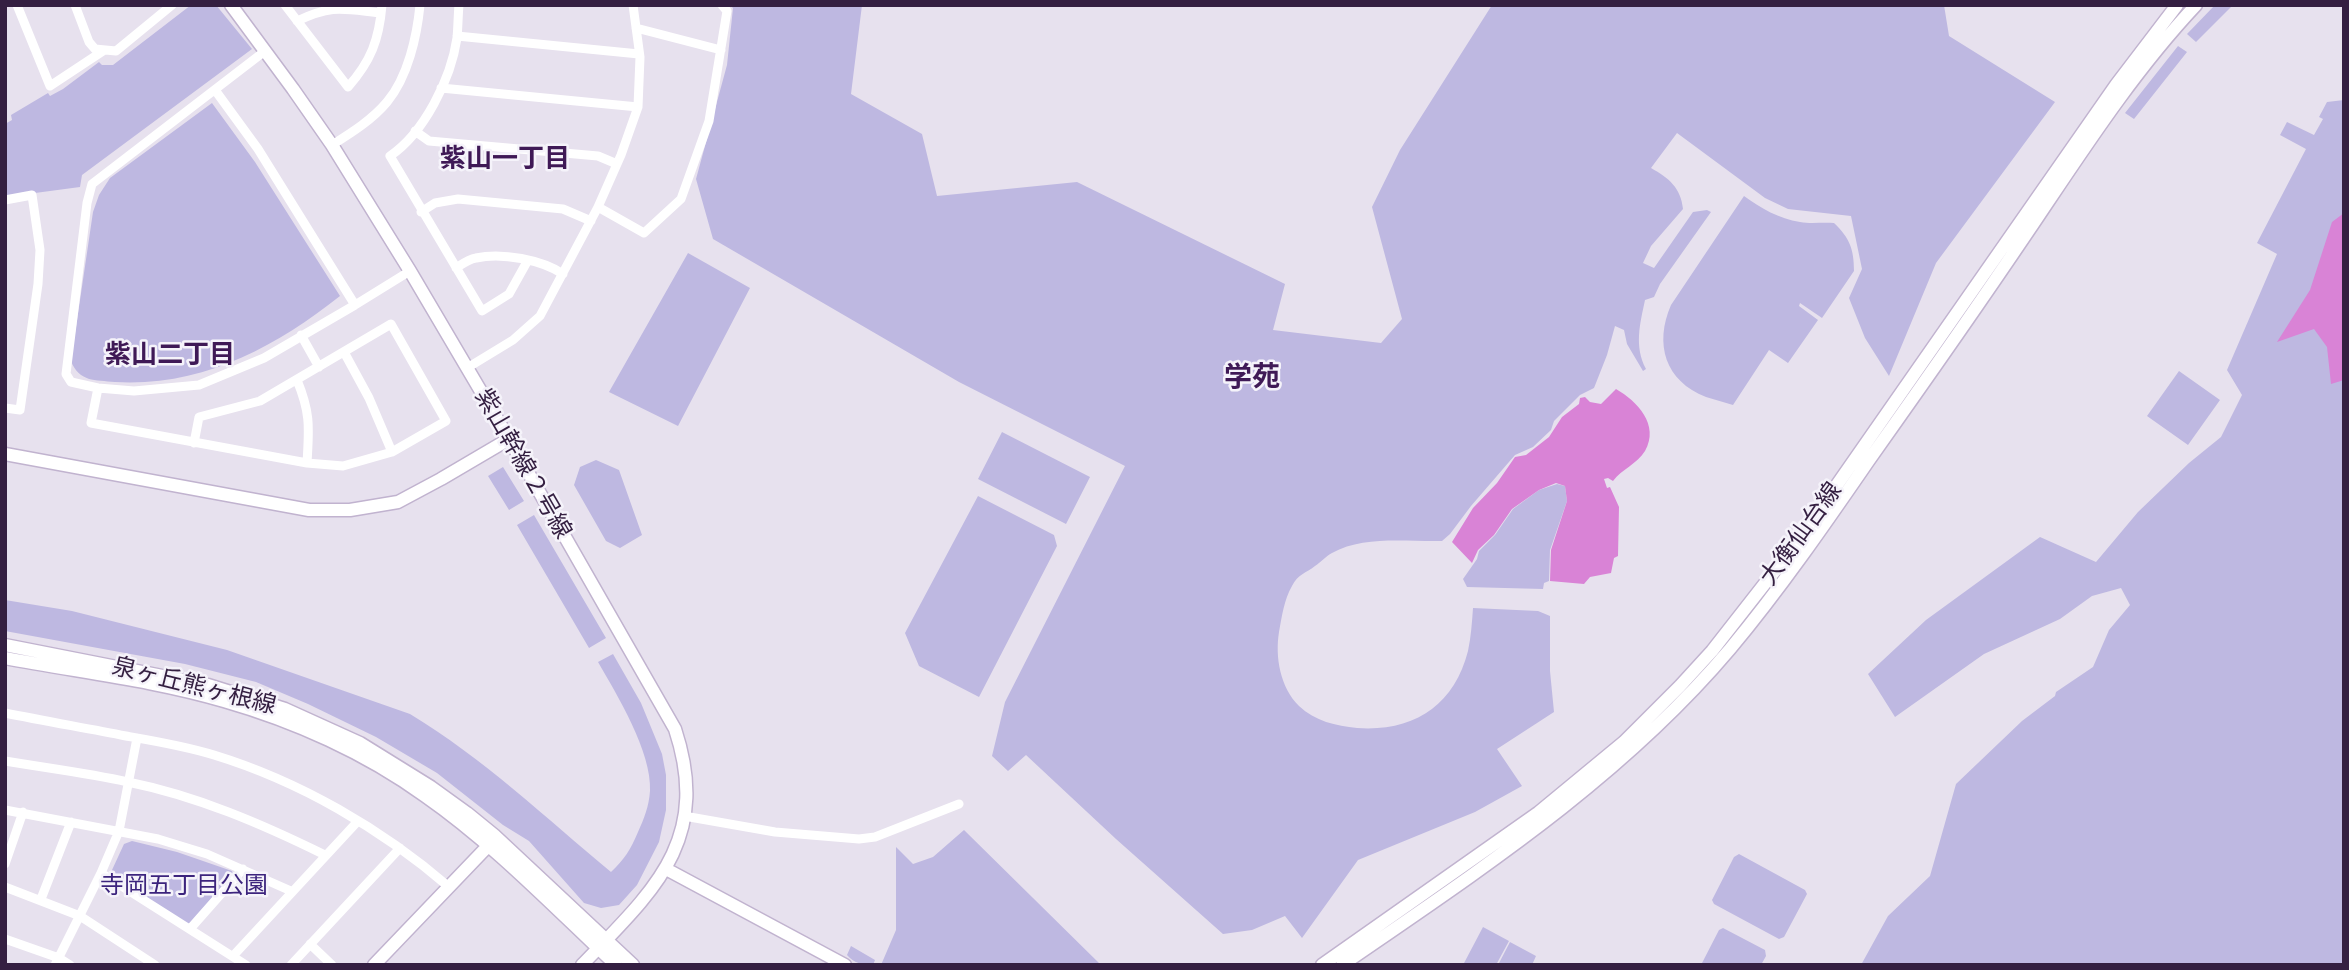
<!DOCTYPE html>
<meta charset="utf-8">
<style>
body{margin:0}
#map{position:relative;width:2349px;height:970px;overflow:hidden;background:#e7e1ee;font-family:Mulish,sans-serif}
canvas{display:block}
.frame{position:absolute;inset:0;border:7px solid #341f41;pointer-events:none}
</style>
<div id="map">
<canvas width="2349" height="970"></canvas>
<div class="frame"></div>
</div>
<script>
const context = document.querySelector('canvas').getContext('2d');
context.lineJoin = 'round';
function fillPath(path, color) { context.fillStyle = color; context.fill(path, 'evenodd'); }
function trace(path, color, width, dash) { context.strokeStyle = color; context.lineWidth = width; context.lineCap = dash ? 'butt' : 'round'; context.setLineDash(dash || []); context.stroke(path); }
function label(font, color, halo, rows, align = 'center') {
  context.font = font + ' Mulish,"Noto Sans JP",sans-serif'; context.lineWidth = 5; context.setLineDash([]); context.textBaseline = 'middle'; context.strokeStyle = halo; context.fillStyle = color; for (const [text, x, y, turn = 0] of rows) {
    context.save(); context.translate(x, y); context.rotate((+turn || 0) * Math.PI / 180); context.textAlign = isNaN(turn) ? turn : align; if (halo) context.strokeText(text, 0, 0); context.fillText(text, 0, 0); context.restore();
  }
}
fillPath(new Path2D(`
 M191,5H216L252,49L82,175L80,187L5,197V124L12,120L11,115L48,93L50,96L63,89L99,62L102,65H113Z
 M730,5H862L851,94L922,134L937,196L1077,182L1285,284L1273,330L1381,343L1402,319L1372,207L1400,150L1492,5H1944L1949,36L2055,102L1936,263L1889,376L1865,338L1849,298L1862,269L1851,216L1788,209L1765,198L1677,133L1651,168C1669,178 1681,188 1683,209L1651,246L1643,263L1654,268L1693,212L1707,210L1711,212L1660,284L1654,297L1645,300C1640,324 1634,346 1646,369L1643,371L1627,344L1624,330L1615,326L1607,355L1594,388L1580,395L1554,421L1551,430L1533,447L1515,455L1471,506L1450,534L1442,541C1408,542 1364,535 1332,553C1326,556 1321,562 1315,566C1306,573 1298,574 1292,586C1284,600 1282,616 1279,632C1275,657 1280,687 1299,706C1315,721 1336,726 1357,728C1413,732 1454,706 1468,651C1471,637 1472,622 1473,608L1538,611L1550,616V671L1554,712L1497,749L1522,786L1475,812L1358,860L1302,938L1285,916L1252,930L1223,934L1116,839L1026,755L1008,771L992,756L1005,702L1125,466L959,382L713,239L696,179L727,65L733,8Z
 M2215,5H2233L2196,42L2187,34Z
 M2178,46L2187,52L2134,119L2125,113Z
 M2344,100V965H1861L1888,916L1930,876L1956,784L2022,721L2055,696L2056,692L2093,667L2109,630L2130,605L2121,588L2092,596L2060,619L1984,654L1895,717L1868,674L1926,620L2040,537L2096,562L2138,512L2189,463L2221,437L2242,395L2227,370L2277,254L2257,243L2306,149L2280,135L2287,122L2314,135L2323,119L2319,117L2327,102Z
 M212,103L255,162L340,296C274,348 202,387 115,382C95,380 79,382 71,361L93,212L99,195L110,178Z
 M1744,196C1761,208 1779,219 1800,222C1811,224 1823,222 1834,223C1850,238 1854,250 1854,271L1822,318L1800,303L1799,306L1818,320L1788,363L1769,350L1733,405C1724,402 1715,400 1706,397C1665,381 1654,344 1671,305Z
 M688,253L750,288L678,426L609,392Z
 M2179,371L2220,400L2188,445L2147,416Z
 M1002,432L1090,477L1066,524L978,479Z
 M596,460L619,470L642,535L620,548L606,541L574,485L580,467Z
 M503,467L524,501L509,510L488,476Z
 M1557,484L1565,486L1567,501L1550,550L1549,581L1544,583L1543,589L1467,587L1463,579L1477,559L1479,551L1495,535L1513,509L1539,490Z
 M978,496L1054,535L1057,546L979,697L919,666L905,633Z
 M534,515L606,638L589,648L517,525Z
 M5,600L72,611L227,650L410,714C483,758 546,818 611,872C624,860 631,849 638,832C644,819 649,806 650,791C652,752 617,695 598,662L613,654L641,703L662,754L666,775V810L659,842L637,885L619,905L601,908L584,903L529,841L503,825L437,773L376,737L308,704L256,682L185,664L5,631Z
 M964,830L1101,965H881L896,930V847L913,864L933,857Z
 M132,841L177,852L232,871L233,874L192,923L186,924L113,878L112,870L124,844Z
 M1739,854L1805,890L1807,894L1784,937L1779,939L1714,904L1712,900L1734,857Z
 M1483,927L1509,941L1496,965H1463Z
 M1723,928L1765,950L1766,956L1761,965H1701L1719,930Z
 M1510,942L1536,956L1532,965H1498Z
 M851,946L875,960L873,965C862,965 854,963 847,955Z`), '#beb8e1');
fillPath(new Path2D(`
 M2344,213V380L2331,384L2327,347L2314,329L2277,342L2310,290L2332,222Z
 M1616,389C1637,401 1660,425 1645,451C1637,464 1622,469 1613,481L1608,478L1604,479L1607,488L1610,487L1619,507L1618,556L1614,558L1611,573L1590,577L1584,584L1550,581L1551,550L1567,501L1565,486L1556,483L1539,490L1512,509L1494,535L1478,550L1472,563L1452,542L1473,508L1497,483L1515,457L1526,455L1549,437L1562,417L1579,404L1580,398L1585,397L1590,402L1601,404Z`), '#d983d6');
const secondary = new Path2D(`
 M231,5L293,89L332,145L410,271L509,439L675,729C712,841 653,891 582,965
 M5,454L309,510H350L398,502L441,479L509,439
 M5,645L208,685L285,709L360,743L431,787L467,813L494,835L633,965
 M5,658C78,672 153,680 224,701C294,721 366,753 425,796C494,844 555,908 616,965
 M666,869L845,965
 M374,965L488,846
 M1322,965L1538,813L1624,742L1680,686L1712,651L1795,545L2116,85L2177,5
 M1342,965C1480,870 1621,778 1730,649C1780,589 1825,524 1869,460C1923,384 1977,307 2029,230C2081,153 2132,73 2196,5`);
trace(secondary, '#c1b3cf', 15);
trace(new Path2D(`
 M17,5L50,86L103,51
 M75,5L89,42L95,49L116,51L172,5
 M285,5L348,87C371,61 379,40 382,5
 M459,5C458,16 458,28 457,38C451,79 424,133 390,156L482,311L509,294L528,260
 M297,21C333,4 343,9 381,13
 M636,28L721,50
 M457,36L639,54
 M265,51L92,184L87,203L66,374L71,382L98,388L134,391L199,385L264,358L355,305L410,271
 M441,88L638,107
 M215,90L258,149L355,305
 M415,131L429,141L598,156L617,164
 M332,145C351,133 372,120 387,102C408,77 417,36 420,5
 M5,200L32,195L40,250L38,284L20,410L5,408
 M598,207L644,233L681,199L709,121L727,11L722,5
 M421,212L435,203L458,199L563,209L591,221
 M456,268C462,264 469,259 476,258C502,252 542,260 563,274
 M301,335L319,367
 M344,352L369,398L392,452
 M467,368L513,340L540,316L598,207L621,155L638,107L640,57L633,5
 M297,380C311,414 309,428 307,463
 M98,388L91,423L307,463L343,466L392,452L446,421L391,324L260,401L199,417L194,443
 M5,713C45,721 85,728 126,736C155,741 185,746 214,755C299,781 382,829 449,887
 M5,761C46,768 87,773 128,782C197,796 262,824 325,855
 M5,810L158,839L207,854L291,891
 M684,816L775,832L859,839L875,837L959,804
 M5,864L23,812
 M101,873L246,965
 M5,887L80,916L155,965
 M41,899L71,822
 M190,929L243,869
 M5,939L59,958L70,965
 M310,944L332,965
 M233,956L358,821
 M55,965L101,873L119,831L137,738
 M291,965L400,848`), '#fff', 9);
trace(secondary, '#fff', 12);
label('24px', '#341f41', '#f5f3fa', [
 ["紫山幹線２号線",523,464,60],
 ["大衡仙台線",1801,534,-54],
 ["泉ヶ丘熊ヶ根線",194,686,14]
]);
label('24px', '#3c247d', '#f5f3fa', [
 ["寺岡五丁目公園",184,886]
]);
label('bold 26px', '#3f1956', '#f5f3fa', [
 ["紫山一丁目",505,159],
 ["紫山二丁目",170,355]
]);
label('bold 28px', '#3f1956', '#f5f3fa', [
 ["学苑",1252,378]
]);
</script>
